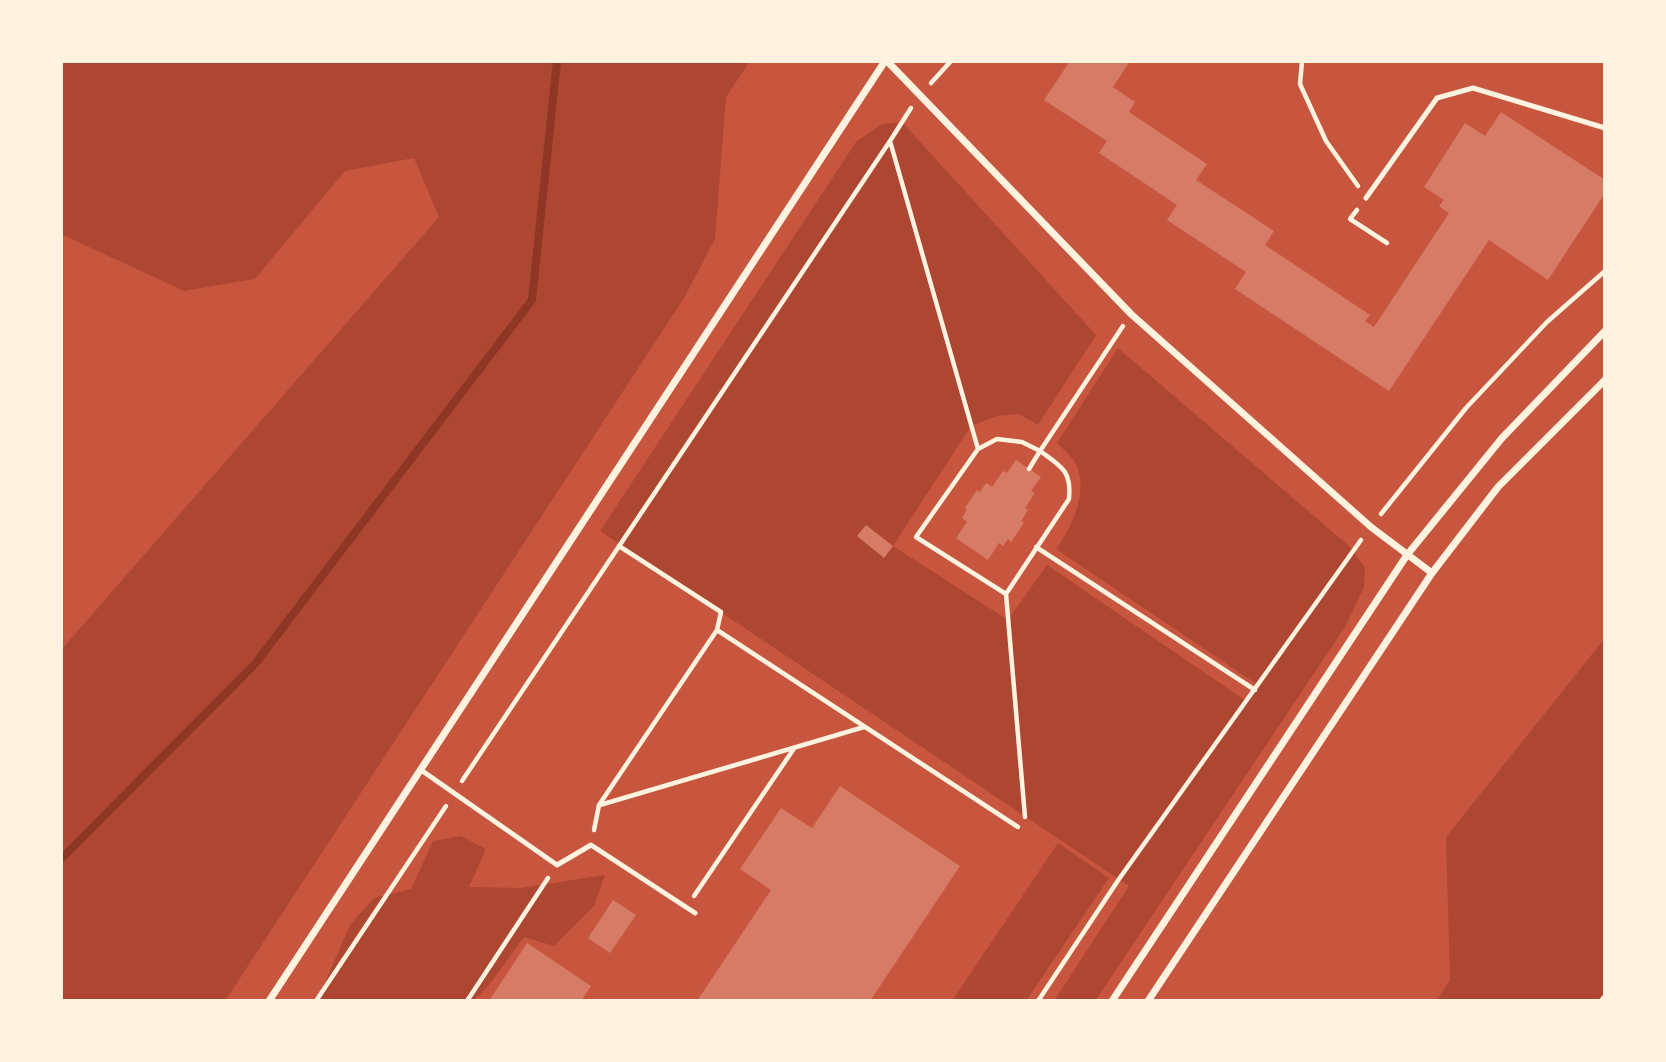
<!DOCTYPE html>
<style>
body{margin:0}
#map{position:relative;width:1666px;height:1062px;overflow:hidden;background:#c8553d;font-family:Arial,sans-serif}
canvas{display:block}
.frame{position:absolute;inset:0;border:63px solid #fff3e0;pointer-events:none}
</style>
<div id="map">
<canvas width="1666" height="1062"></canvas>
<div class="frame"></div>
</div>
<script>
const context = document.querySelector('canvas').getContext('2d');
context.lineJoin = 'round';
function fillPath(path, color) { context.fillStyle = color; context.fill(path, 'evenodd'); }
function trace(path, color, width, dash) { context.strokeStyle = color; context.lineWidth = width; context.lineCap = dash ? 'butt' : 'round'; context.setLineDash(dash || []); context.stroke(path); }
fillPath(new Path2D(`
 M61,61H750L726,97L715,239L684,298L225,1001H61V650L439,217L414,158L345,171L255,279L184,291L61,234Z
 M902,122L1096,335L1038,425L1019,414L997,416L971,426L893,546L1008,620L1047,565L1246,701L1258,685L1056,549C1072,527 1089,491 1076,464C1072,457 1063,449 1057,443L1118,348L1350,547L1365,568L1364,587L1345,627L1095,1001H1054L1129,886L600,531L856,142L882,124Z
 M1605,638V1001H1436L1450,980L1446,837Z
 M461,836L486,849L469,887L521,888L605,875L594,906L554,946L524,937L489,985L473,1001H317L350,925L374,898L411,889L433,841Z
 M1058,843L1109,878L1026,1001H952Z`), '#ae4732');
trace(new Path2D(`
 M61,859L255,664L532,300L557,61`), '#8f3625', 8);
fillPath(new Path2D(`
 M1070,61H1130L1113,87L1135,102L1129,112L1207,164L1196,180L1274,231L1265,245L1370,315L1365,321L1374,327L1449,213L1439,206L1444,200L1424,187L1465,123L1485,136L1501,112L1605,180V193L1548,280L1489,240L1389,391L1235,289L1246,272L1167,220L1177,205L1099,153L1107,141L1044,100Z
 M1016,460L1041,477L1031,491L1035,493L1025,508L1028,510L1021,521L1024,523L1011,542L1008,539L1003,546L999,543L988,560L956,538L967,522L962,518L967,510L965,508L977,490L980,492L986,483L992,487L1003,471L1007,473Z
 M866,525L893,546L884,558L857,536Z
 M840,786L960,866L870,1001H697L771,890L740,869L781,808L812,828Z
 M613,900L636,915L610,953L588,938Z
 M527,943L591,986L581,1001H489Z`), '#d67c66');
trace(new Path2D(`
 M1302,61L1300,84L1326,141L1358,186
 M931,83L951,61
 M911,108L890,141L978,449
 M1357,210L1350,219L1387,243
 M1029,469L1040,451L1022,442L997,439L978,449L916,537L1006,594L1069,499C1072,471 1061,466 1040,451L1123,326
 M1381,514L1466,408L1547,322L1605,271
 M619,546L721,612L717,630
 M1036,547L1255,690
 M1006,594L1025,817
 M462,781L890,141
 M600,805L864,727
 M594,830L599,805L717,630L1018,827
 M694,896L795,747
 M316,1001L446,806
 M467,1001L548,878
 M1038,1001L1119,879L1361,540
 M1601,1001L1605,996`), '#fff3e0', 4.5);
trace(new Path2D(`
 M1366,198L1437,98L1473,88L1605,128
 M421,770L557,865L591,845L695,913`), '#fff3e0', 5);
trace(new Path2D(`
 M887,61L1131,314L1371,527L1432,573
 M269,1001L885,61
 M1112,1001L1407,555L1502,438L1605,331
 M1148,1001L1432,573L1498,487L1605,380`), '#fff3e0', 7);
</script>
